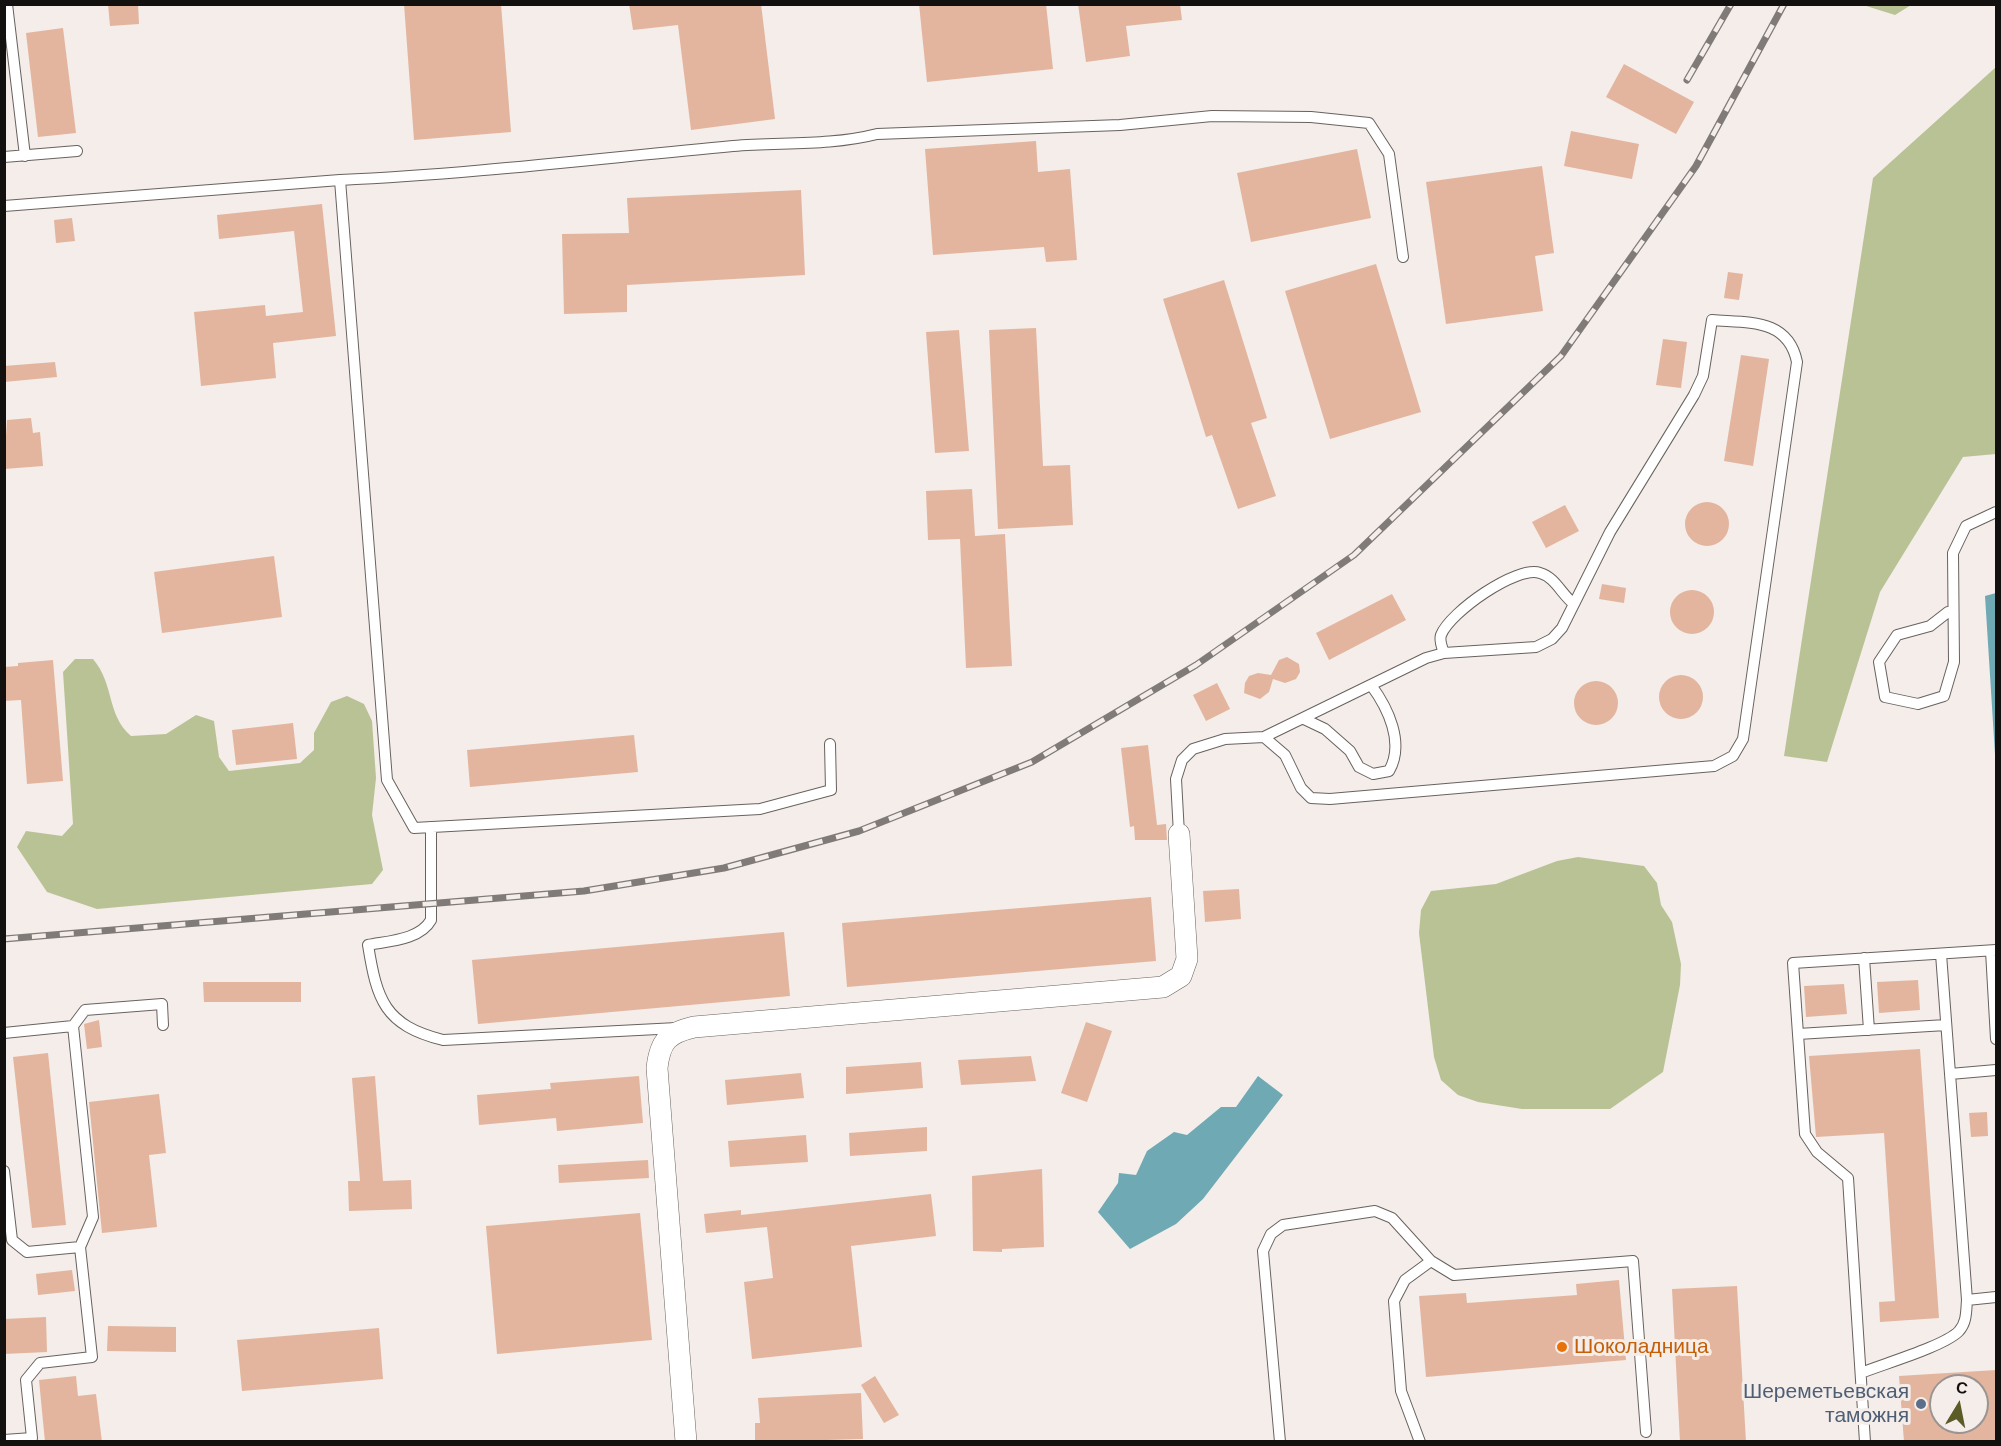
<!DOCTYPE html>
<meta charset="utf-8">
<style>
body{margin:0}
#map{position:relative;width:2001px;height:1446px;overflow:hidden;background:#f4ede9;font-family:Helvetica,sans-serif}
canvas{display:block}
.frame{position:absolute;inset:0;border:6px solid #131110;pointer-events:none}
.north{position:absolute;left:1929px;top:1374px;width:60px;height:60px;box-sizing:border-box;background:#f4ede9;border:2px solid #9a9592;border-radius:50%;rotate:10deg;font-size:16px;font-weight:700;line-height:24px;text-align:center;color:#131110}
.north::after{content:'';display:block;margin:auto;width:21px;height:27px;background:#5b5b28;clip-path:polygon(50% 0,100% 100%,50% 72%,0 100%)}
</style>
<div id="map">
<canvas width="2001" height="1446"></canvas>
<div class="frame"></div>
<div class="north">С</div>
</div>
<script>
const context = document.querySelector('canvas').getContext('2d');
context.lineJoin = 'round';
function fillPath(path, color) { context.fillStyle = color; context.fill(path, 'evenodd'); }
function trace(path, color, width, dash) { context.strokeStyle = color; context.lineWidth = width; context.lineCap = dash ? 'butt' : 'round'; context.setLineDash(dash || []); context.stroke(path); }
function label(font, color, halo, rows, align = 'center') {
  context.font = font + ' Helvetica,sans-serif'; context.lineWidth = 6; context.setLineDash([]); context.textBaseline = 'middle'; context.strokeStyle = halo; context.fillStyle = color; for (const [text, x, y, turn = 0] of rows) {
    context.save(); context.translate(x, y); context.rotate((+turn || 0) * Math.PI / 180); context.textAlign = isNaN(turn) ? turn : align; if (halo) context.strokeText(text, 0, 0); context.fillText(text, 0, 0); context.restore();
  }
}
fillPath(new Path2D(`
 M1863,5H1911L1895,15Z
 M1996,67V454L1963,457L1880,592L1827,762L1784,756L1873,178Z
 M75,659H93C115,685 106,714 131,736L166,734L196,715L214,721L219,757L229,771L300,763L314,750V733L331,702L347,696L364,704L372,721L376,778L372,815L383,870L372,884L97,909L47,892L17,847L26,831L62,836L73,824L63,672Z
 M1578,857L1644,866L1657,883L1661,905L1672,922L1681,964L1680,985L1663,1072L1610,1109H1522L1478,1102L1458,1095L1441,1080L1434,1057L1419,933L1421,910L1431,891L1496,884L1557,861Z`), '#b9c295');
fillPath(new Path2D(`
 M1996,593V770L1985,596Z
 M1258,1076L1283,1095L1203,1199L1176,1224L1130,1249L1098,1212L1118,1183L1119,1173L1136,1175L1147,1151L1174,1132L1187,1135L1221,1107H1236Z`), '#6fa9b4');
fillPath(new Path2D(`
 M108,4H138L139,24L110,26Z
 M404,4H501L511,132L414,140Z
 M629,4H761L775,119L691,130L678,25L633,30Z
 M919,4H1046L1053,69L927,82Z
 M1078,4H1180L1182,20L1126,26L1130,56L1086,62Z
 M63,28L76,133L38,137L26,33Z
 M1624,64L1694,102L1676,134L1606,97Z
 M1571,131L1639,144L1632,179L1564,166Z
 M1036,141L1038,172L1070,169L1077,260L1046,262L1044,247L933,255L925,149Z
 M1357,149L1371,218L1251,242L1237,173Z
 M1542,166L1554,253L1535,256L1543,311L1446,324L1426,182Z
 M801,190L805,275L627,285V312L564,314L562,234L629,233L627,198Z
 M322,204L336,336L273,343L276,378L201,386L194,312L265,305L266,316L303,312L294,231L219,239L217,215Z
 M72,218L75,241L56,243L54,220Z
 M1376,264L1421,412L1330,439L1285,291Z
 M1728,272L1743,274L1739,300L1724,298Z
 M1224,280L1267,418L1251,423L1276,496L1238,509L1212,435L1206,437L1163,299Z
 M1036,328L1043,466L1070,465L1073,525L998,529L989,330Z
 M959,330L969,451L935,453L926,332Z
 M1663,339L1687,342L1681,388L1656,385Z
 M1741,355L1769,359L1753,466L1724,461Z
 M55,362L57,377L4,382V366Z
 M31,418L33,433L40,432L43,466L4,469L7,420Z
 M972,489L975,536L1005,534L1012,666L966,668L960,539L928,540L926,491Z
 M1685 524a22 22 0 1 1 44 0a22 22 0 1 1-44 0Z
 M1565,505L1579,531L1546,548L1532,522Z
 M274,556L282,617L162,633L154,572Z
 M1602,584L1626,588L1624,603L1599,599Z
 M1670 612a22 22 0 1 1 44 0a22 22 0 1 1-44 0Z
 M1392,594L1406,620L1329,660L1316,633Z
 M1287,657L1299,664L1300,672L1296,679L1285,683L1273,679L1269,692L1260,699L1244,693L1245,683L1249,676L1258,673L1271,675L1279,660Z
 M53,660L63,781L27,784L21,700L4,701V667L18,666V663Z
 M1659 697a22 22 0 1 1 44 0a22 22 0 1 1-44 0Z
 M1574 703a22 22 0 1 1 44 0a22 22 0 1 1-44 0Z
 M1217,683L1230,709L1206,721L1193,695Z
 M293,723L297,759L236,765L232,730Z
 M634,735L638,772L470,787L467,750Z
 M1148,745L1157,825L1166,824L1167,840H1135L1134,826L1130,827L1121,748Z
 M1239,889L1241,919L1205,922L1203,891Z
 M1151,897L1156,961L847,987L842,923Z
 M784,932L790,996L478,1024L472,960Z
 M1918,980L1920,1010L1879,1013L1877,982Z
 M203,982H301V1002H204Z
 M1844,984L1847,1014L1806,1017L1804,986Z
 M99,1020L102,1047L87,1049L84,1024Z
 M1086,1022L1112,1031L1087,1102L1061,1093Z
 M1920,1049L1939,1318L1880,1322L1879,1302L1895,1301L1884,1133L1816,1137L1809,1056Z
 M48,1053L66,1225L32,1228L13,1057Z
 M1031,1056L1036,1081L961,1085L958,1060Z
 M921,1062L923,1088L846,1094V1067Z
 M801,1073L804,1098L727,1105L725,1080Z
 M375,1076L383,1181L411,1180L412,1209L349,1211L348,1181H360L352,1078Z
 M639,1076L643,1123L557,1131L556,1118L479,1125L477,1095L551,1089L550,1083Z
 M159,1094L166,1153L149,1155L157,1227L102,1233L89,1102Z
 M1987,1112L1988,1136L1971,1137L1969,1113Z
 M927,1127V1151L850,1156L849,1133Z
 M806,1135L808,1162L730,1167L728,1141Z
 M648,1160L649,1178L559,1183L558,1165Z
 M1042,1169L1044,1247L1002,1249V1252L973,1251L972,1176Z
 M931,1194L936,1236L851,1246L862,1347L752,1359L744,1282L773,1278L767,1227L706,1233L704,1214L741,1210V1215Z
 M640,1213L652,1340L497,1354L486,1226Z
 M72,1270L75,1291L38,1295L36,1274Z
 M1619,1280L1626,1360L1426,1377L1419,1296L1466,1293L1467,1303L1577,1295L1576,1284Z
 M1737,1286L1746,1442H1680L1672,1289Z
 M46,1317L47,1352L4,1354V1319Z
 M108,1326L176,1327V1352L107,1351Z
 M379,1328L383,1379L242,1391L237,1340Z
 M1996,1370V1442H1904L1899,1376ZM1941,1386H1977V1422H1941Z
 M76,1376L78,1396L96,1394L102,1442H45L39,1380Z
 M875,1376L899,1415L884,1423L861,1385Z
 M861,1393L863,1439L755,1442V1423H760L758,1398Z`), '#e3b59e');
const service = new Path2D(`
 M7,4L25,156
 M4,157L77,151
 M340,180C471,174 602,158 733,146C781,142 830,146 877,134L1120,125L1212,116L1311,117L1369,123L1389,154L1403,257
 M4,206L340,180L387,780L414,828L760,809L831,790L830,744
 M1948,612L1930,626L1897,635L1879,662L1885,697L1918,704L1944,696L1954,662L1953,553L1966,526L1996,512
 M1444,653C1442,647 1439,641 1441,635C1450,612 1517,565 1540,573C1555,577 1562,595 1574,604
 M1304,719L1325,729L1350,751L1359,767L1373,774L1389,771C1405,743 1388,708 1371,685
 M431,827V920C420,940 388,941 368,945C377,1000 384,1025 443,1040L677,1028
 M1179,834L1176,779L1182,760L1193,749L1225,739L1264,737L1426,658L1444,653L1536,647L1552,639L1562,628L1610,532L1694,395L1703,376L1712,320C1748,323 1788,318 1797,362L1743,739L1733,756L1714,766L1330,799L1311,798L1301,788L1285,755L1264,737
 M1991,951L1996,1039
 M1941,954L1967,1300L1996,1297
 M1864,958L1869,1030
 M73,1026L85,1010L162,1004L163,1025
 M4,1033L73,1026L93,1217L80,1247
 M1798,1034L1946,1025
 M1950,1074L1996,1070
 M4,1171L12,1240L27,1252L80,1247L92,1357L40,1363L26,1380L32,1438L4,1440
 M1861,1373C1883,1364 1945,1346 1959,1331C1967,1322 1966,1311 1967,1300
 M1280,1442L1263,1251L1271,1234L1283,1225L1375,1211L1392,1218L1431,1261L1454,1275L1633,1261L1646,1432
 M1420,1442L1401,1391L1394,1301L1405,1280L1431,1261
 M1865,1442L1848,1178L1817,1152L1805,1134L1793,963L1996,950`);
const minor = new Path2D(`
 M686,1442L657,1068C660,1041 668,1033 694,1027L1163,987L1181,976L1187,959L1179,834`);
trace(service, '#68625f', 12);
trace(minor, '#68625f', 22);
trace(service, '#fff', 10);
trace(minor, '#fff', 21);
const rail = new Path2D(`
 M1687,80L1731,4
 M4,939L584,891L724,868L859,831L1032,762L1196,665L1354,555L1561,356L1696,166L1784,4`);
trace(rail, '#807b79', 7);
trace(rail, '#f4ede9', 4.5, [14]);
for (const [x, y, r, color] of [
 [1562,1347,6,"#e8710a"],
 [1921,1404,6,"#5c6f8a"]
]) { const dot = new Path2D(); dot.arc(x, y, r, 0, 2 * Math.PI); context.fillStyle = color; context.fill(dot); trace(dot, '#f4ede9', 2); }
label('21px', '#c56008', '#f4ede9', [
 ["Шоколадница",1574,1347]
], 'left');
label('21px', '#4e5e75', '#f4ede9', [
 ["Шереметьевская",1909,1392],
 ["таможня",1909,1416]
], 'right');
</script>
